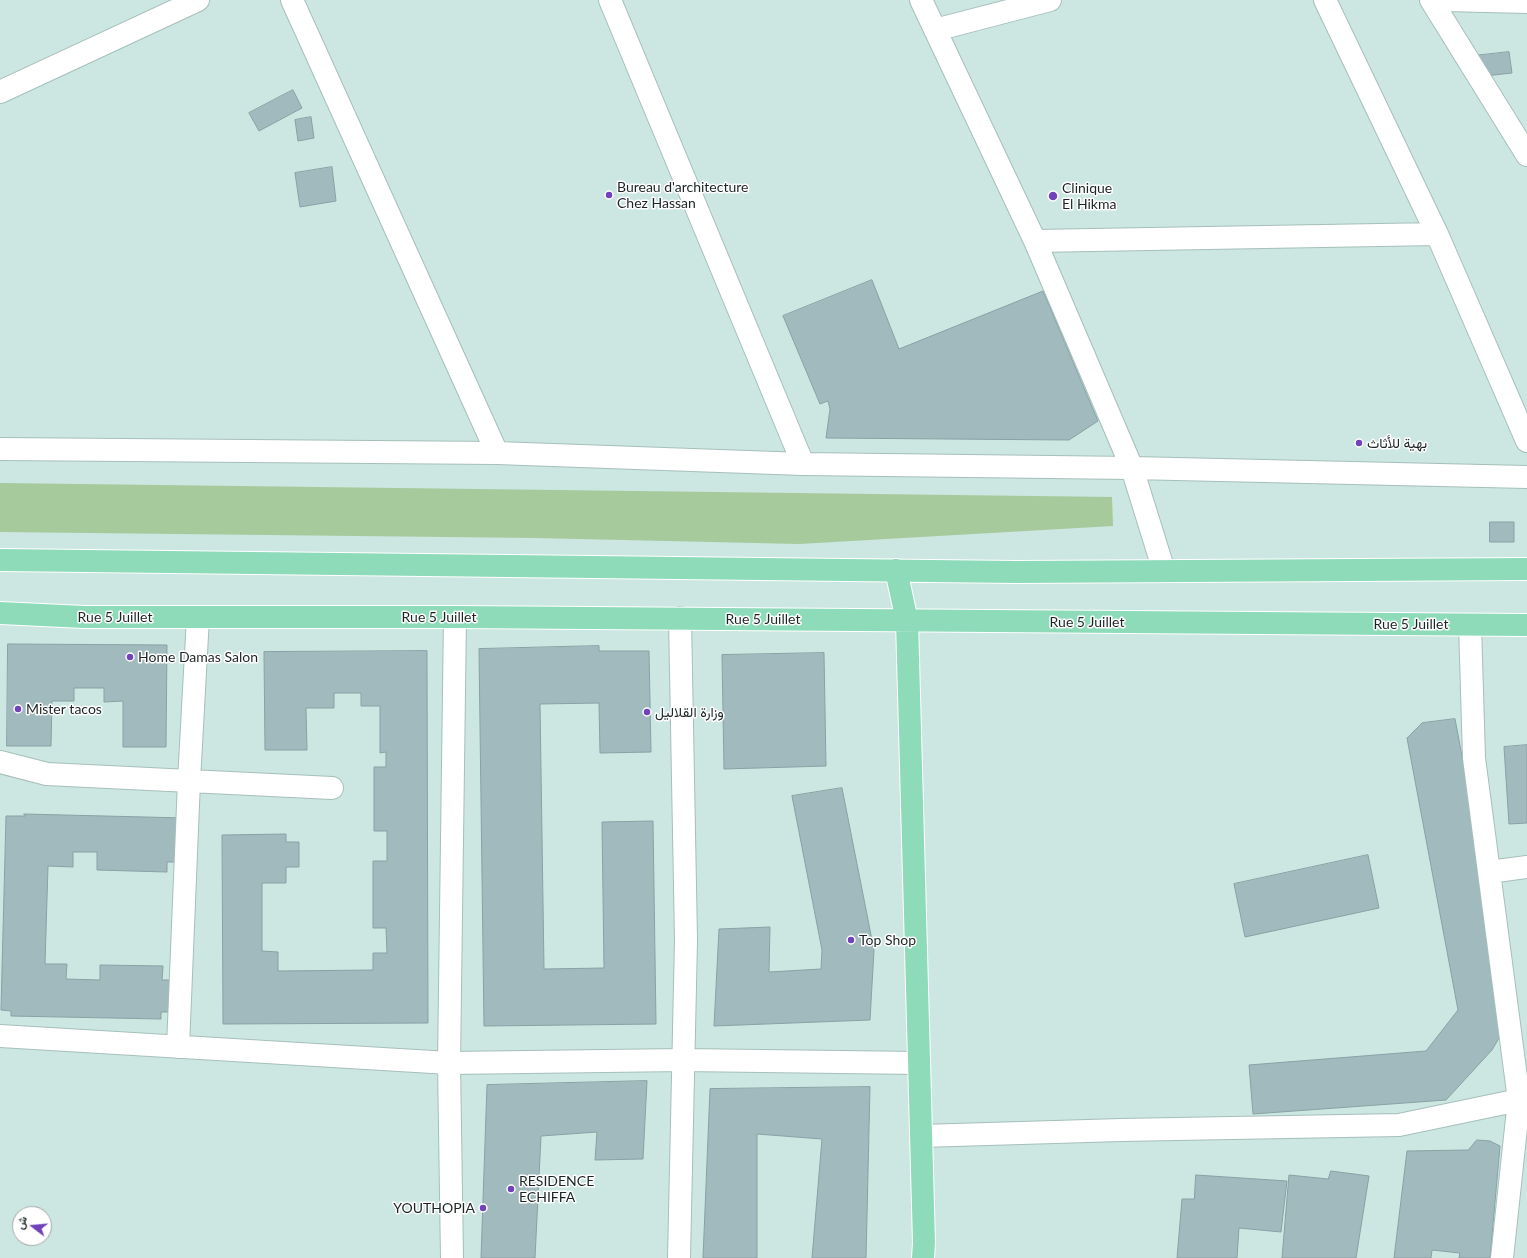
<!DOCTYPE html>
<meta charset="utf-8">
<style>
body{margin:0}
#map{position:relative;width:1527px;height:1258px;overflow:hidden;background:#cce6e1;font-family:Lato,Vazirmatn,sans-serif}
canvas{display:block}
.north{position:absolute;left:12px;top:1206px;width:40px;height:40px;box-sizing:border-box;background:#fff;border:1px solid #a4a8a7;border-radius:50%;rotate:286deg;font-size:11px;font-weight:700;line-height:16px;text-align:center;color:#1c2524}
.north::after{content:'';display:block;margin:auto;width:14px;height:18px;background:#7142ba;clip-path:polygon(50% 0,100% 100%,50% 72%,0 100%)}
</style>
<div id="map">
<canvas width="1527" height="1258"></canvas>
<div class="north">ش</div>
</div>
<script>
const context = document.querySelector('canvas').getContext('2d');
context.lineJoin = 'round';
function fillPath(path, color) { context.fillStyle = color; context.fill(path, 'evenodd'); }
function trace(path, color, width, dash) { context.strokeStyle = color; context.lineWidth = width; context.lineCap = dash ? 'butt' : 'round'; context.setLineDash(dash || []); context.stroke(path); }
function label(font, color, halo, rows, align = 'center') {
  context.font = font + ' Lato,Vazirmatn,sans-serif'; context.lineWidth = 3; context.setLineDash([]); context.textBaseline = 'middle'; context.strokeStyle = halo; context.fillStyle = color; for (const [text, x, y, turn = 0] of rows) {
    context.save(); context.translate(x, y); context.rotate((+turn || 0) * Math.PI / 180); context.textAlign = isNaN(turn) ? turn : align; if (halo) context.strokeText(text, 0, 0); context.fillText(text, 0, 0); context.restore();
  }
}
fillPath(new Path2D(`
 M0,483L1112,497L1113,526L799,544L535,538L0,532Z`), '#a6ca9c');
const building = new Path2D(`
 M1509,52L1512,73L1476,77L1473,56Z
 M293,90L302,108L259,131L249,113Z
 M311,117L314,138L298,141L295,120Z
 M332,167L336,201L300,207L295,173Z
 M872,280L899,349L1043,291L1098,421L1069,440L826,438L830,409L828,401L820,404L783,316Z
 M1490,522H1514V542H1490Z
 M8,644L167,645L166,747H123V701L104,702V688H74V701H52L51,746H7Z
 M599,646V651H649L651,752L600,753L599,703L540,704L544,969L604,968L602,822L653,821L656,1024L484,1026L479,649Z
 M427,651L428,1023L223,1024L222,835L286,834V842H299V867H286V883H262V951L278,952V971L373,970V953H387L386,928H373V861H387V831H374V767H386V752L380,753V706H361V693H334V708H306L307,750H265L264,652Z
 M824,653L826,766L724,769L722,655Z
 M1455,719L1503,973L1513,1014L1492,1050L1446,1100L1253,1114L1249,1065L1426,1051L1458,1010L1407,738L1422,723Z
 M1527,745V823L1509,824L1504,747Z
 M842,788L874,950L870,1020L714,1026L719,929L770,927L769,972L821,969L822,950L792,796Z
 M24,814L185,818L183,862H167V872L97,870V852H73V867L48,866L45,964H67L66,979L100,980V965L163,966L162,980H175V1012H161V1019L11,1016V1011L1,1010L6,816H25Z
 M1368,855L1379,908L1245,937L1234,884Z
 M647,1081L643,1159L595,1160L597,1132L541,1136L535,1258H481L487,1085Z
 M870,1087L866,1258H812L822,1139L757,1134V1258H703L710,1089Z
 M1477,1140L1490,1141L1500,1146L1490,1258H1459L1460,1253L1432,1250L1431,1258H1394L1407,1151L1468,1150Z
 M1331,1171L1369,1176L1356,1258H1282L1289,1175L1328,1179Z
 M1196,1175L1287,1181L1281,1232L1239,1228L1237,1258H1177L1182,1199H1194Z`);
fillPath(building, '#a1babe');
trace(building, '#88a1a4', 1);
const minor = new Path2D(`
 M292,0L497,453
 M610,0L803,464
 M921,0L1035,241L1132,468L1164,571
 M1325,0L1437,234L1527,441
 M1431,0L1527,155
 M1444,0L1527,2
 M935,30L1050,0
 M0,92L198,0
 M1035,241L1437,234
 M0,449L497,453L803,464L1132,468L1527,477
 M1470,625L1474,758L1519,1100L1502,1258
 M0,762L47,774L332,788
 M1489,872L1527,867
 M0,1036L449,1063L683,1060L919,1063
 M178,1047L189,781L198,617
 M921,1136L1121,1130L1399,1125L1519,1100L1527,1101
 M452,1258L449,1063L455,617
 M679,1258L686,940L680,618`);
const major = new Path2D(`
 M0,560L1016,572L1527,569
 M896,570L907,621L924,1243L923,1258
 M0,613L84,617H455L1527,625`);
trace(minor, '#a6bfba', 24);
trace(major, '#fff', 24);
trace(minor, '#fff', 22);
trace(major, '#8edbba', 22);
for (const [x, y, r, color] of [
 [609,195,4,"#7142ba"],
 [1053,196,5,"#7142ba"],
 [1359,443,4,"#7142ba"],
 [130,657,4,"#7142ba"],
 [18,709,4,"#7142ba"],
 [647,712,4,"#7142ba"],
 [851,940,4,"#7142ba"],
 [511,1189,4,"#7142ba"],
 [483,1208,4,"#7142ba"]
]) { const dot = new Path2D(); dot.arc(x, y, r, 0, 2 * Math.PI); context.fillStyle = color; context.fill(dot); trace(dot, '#fff', 1.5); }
label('14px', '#1c2524', '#fff', [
 ["Bureau d'architecture",617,187],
 ["Chez Hassan",617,203],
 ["Clinique",1062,188],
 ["El Hikma",1062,204],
 ["بهية للأثاث",1367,443],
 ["Home Damas Salon",138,657],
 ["Mister tacos",26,709],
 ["وزارة القلاليل",655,712],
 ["Top Shop",859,940],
 ["RESIDENCE",519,1181],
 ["ECHIFFA",519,1197],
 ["YOUTHOPIA",475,1208,"right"]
], 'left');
label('14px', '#1c2524', '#fff', [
 ["Rue 5 Juillet",115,617],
 ["Rue 5 Juillet",439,617],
 ["Rue 5 Juillet",763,619],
 ["Rue 5 Juillet",1087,622],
 ["Rue 5 Juillet",1411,624]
]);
</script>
